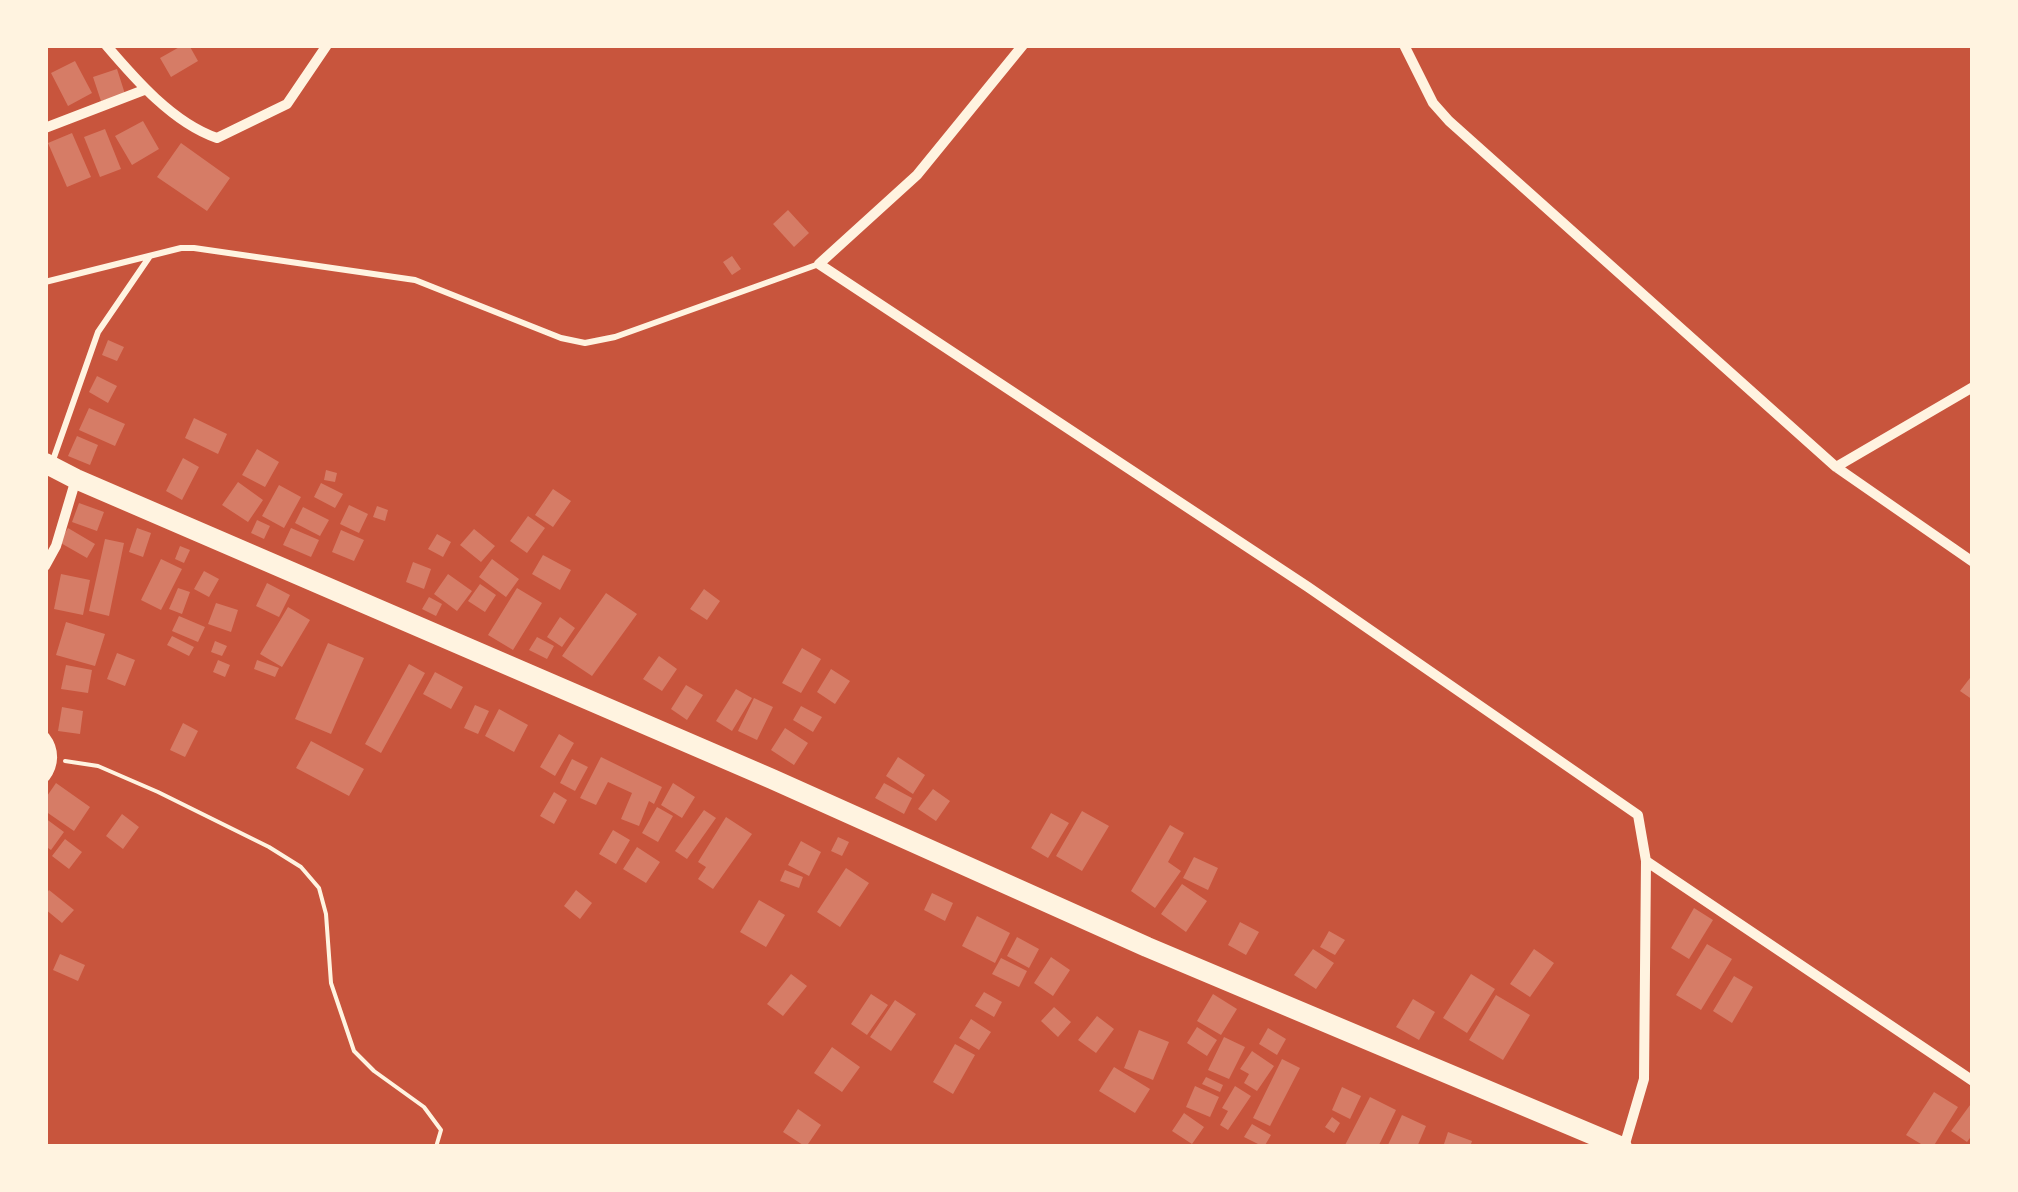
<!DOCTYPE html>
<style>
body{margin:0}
#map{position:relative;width:2018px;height:1192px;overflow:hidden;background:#c8553d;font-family:Roboto,sans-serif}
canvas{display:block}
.frame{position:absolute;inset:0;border:48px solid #fff3e0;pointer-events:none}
</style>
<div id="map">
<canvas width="2018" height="1192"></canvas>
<div class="frame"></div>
</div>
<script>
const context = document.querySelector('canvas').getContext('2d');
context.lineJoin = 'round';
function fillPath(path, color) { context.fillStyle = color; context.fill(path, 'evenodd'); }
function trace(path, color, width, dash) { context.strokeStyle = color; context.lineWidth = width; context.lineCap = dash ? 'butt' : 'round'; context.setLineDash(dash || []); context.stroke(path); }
fillPath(new Path2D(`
 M183,45H189L198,61L171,77L160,58Z
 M75,61L92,93L68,106L51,73Z
 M117,69L125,94L101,101L93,77Z
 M143,121L159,149L132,165L115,136Z
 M105,129L121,169L100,177L84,137Z
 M72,133L91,177L67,187L48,143Z
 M181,143L230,178L207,211L157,177Z
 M788,210L809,233L794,247L773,224Z
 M732,256L741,269L732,275L723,262Z
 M108,340L124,347L117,361L102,355Z
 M97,376L117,386L108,403L89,392Z
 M89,408L125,424L115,446L79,430Z
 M194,418L227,434L218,454L185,438Z
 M77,436L98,445L90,465L68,456Z
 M257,449L279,462L265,487L242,475Z
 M183,458L199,467L182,500L166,491Z
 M326,470L337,473L335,482L324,480Z
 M238,482L263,500L248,522L222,505Z
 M321,483L343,494L335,508L314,497Z
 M279,485L301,497L284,528L262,516Z
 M553,489L571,501L553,527L535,515Z
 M79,503L104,512L97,531L72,522Z
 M349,505L368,514L359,533L340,524Z
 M377,506L388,510L385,521L373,517Z
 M303,507L329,520L320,536L295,523Z
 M528,516L545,528L527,553L510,541Z
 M257,520L270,526L264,539L251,533Z
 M68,528L95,544L87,558L59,542Z
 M137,528L151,533L143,557L129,552Z
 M291,528L319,540L311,557L283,545Z
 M474,529L495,546L481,562L460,545Z
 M341,530L364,540L354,561L332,552Z
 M437,534L451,542L443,557L428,549Z
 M105,539L124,543L109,616L89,611Z
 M180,546L190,550L184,563L175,559Z
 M543,555L571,570L560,590L532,574Z
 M161,559L182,569L161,610L141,600Z
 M492,559L519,579L506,597L479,577Z
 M413,562L431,569L424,589L406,582Z
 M204,571L219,579L209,597L194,589Z
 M61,574L90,580L83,615L54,609Z
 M448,574L472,591L457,611L434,594Z
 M267,583L290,595L279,617L256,606Z
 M480,584L496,595L485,612L468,601Z
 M178,588L190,592L182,614L169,609Z
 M517,588L542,603L513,650L488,635Z
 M704,589L720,601L707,620L690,609Z
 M606,593L637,614L592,676L562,656Z
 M429,597L442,604L436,616L422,609Z
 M216,603L238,610L231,632L208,624Z
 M288,607L310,620L282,667L260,654Z
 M179,616L205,627L198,642L172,631Z
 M560,617L575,628L562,647L547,637Z
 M66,622L105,634L95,666L56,655Z
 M172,636L194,647L189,656L167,645Z
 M537,637L554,646L547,659L529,650Z
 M215,641L227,646L222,656L211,652Z
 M328,643L364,658L331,734L295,719Z
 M802,648L821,659L801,693L782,683Z
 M117,653L135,660L125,686L107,679Z
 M659,656L677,669L662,691L643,679Z
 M218,660L230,665L225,677L213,672Z
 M257,660L279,668L275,677L254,669Z
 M409,664L425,673L381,753L365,744Z
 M66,665L92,670L88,693L61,689Z
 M831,669L850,681L835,704L817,692Z
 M435,672L463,687L451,709L423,694Z
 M1973,674V700L1960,691Z
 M686,685L703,695L687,720L671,709Z
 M736,689L752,698L732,731L716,721Z
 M754,698L773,707L757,740L738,731Z
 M475,705L489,711L478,734L464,728Z
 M801,706L822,717L813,732L793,720Z
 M62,707L83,711L80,734L58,731Z
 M499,709L528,725L514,752L485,736Z
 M183,723L198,731L185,757L170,750Z
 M785,728L808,743L794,765L771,750Z
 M559,734L574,743L555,776L540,767Z
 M311,741L364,769L349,796L296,768Z
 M601,757L662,787L654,804L649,801L639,826L621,819L632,793L608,782L596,805L580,798Z
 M898,757L925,775L913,794L886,776Z
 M572,759L588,767L575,791L560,783Z
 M56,783L90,807L74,831L45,811V799Z
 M673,783L695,797L682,818L661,805Z
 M884,783L912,798L904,814L875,798Z
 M933,789L950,801L936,821L918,809Z
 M554,792L567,800L554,824L540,816Z
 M657,807L673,816L658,842L642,833Z
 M704,810L716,818L687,859L675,851Z
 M1082,811L1109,826L1082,871L1056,856Z
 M1051,813L1069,823L1048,858L1031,848Z
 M122,814L139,827L123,849L106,836Z
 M726,817L752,834L713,889L698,879L706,867L698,862Z
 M45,818L64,832L51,850L45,846Z
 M1170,825L1184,833L1168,862L1181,871L1155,908L1131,891Z
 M613,830L630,840L616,864L599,854Z
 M838,837L849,842L842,856L831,851Z
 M65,839L82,852L69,869L52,856Z
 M801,841L821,852L809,876L788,865Z
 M637,847L660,862L646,883L623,869Z
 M1194,857L1218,868L1208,890L1183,878Z
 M846,868L869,883L840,927L817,912Z
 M785,870L803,877L799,888L780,881Z
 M1182,884L1207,901L1186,932L1161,914Z
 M49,890L74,910L62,923L45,909V895Z
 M576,890L592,903L580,919L564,906Z
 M932,893L953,903L945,921L924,910Z
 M759,900L785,915L766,947L740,932Z
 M1694,908L1713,920L1689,959L1671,948Z
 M977,916L1010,933L995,963L962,946Z
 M1240,922L1259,932L1246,955L1228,945Z
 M1329,931L1345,940L1335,955L1320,947Z
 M1017,937L1039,949L1029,968L1007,956Z
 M1707,944L1732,959L1701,1010L1676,995Z
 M1313,949L1334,963L1316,989L1294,975Z
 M1534,949L1554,963L1530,997L1510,984Z
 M60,954L85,965L78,981L53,970Z
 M1051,957L1070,970L1053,996L1034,983Z
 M1001,958L1027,971L1019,987L992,974Z
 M791,974L807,986L783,1016L767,1004Z
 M1471,974L1495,989L1467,1033L1443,1018Z
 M1734,976L1753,987L1732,1023L1713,1011Z
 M984,992L1002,1002L994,1017L975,1006Z
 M871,994L888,1005L867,1035L851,1024Z
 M1213,994L1237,1009L1221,1035L1197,1021Z
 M1496,995L1530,1015L1503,1060L1469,1040Z
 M1413,999L1435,1012L1419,1040L1396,1027Z
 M895,1000L916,1014L891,1051L870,1037Z
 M1054,1007L1071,1022L1058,1037L1041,1021Z
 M1097,1016L1114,1029L1096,1053L1078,1040Z
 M971,1019L991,1032L979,1050L959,1038Z
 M1197,1027L1217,1040L1207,1056L1187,1043Z
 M1268,1028L1286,1039L1277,1055L1259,1044Z
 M1139,1030L1169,1042L1153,1080L1124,1068Z
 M1224,1037L1245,1047L1229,1079L1208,1070Z
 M955,1044L975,1055L953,1094L933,1082Z
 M832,1047L860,1067L842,1092L814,1073Z
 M1252,1051L1274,1066L1257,1091L1244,1083L1249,1074L1240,1069Z
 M1282,1059L1300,1068L1270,1126L1253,1118Z
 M1114,1067L1150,1089L1135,1113L1099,1091Z
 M1206,1077L1223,1085L1220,1092L1202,1084Z
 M1195,1086L1219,1097L1210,1117L1186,1107Z
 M1235,1086L1251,1096L1228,1130L1220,1125L1228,1111L1222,1108Z
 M1342,1087L1361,1096L1350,1119L1332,1110Z
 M1934,1092L1958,1107L1933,1147H1926L1906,1135Z
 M1370,1097L1396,1110L1378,1147H1344Z
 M1973,1101V1134L1967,1142L1951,1131Z
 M798,1109L821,1125L806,1147L783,1132Z
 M1184,1113L1204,1127L1192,1144L1172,1131Z
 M1402,1115L1426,1126L1417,1147H1387Z
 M1332,1117L1340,1123L1334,1133L1325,1127Z
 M1252,1124L1271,1135L1264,1147L1244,1137Z
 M1448,1132L1472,1141L1470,1147H1443Z`), '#d67c66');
trace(new Path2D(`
 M65,761L98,766L158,792L269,847L301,867L319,888L326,914L331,983L354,1051L374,1071L424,1107L441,1130L436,1147`), '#fff3e0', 4);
trace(new Path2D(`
 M45,282L181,248H194L415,280L561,338L585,343L615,337L819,264
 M53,460L98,332L150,256`), '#fff3e0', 6);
trace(new Path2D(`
 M106,45C135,79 173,123 217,138L287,104L327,45
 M1023,45L917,175L819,264L1308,587L1638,815L1646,861L1644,1079L1624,1147
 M1404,45L1433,103L1449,121L1836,467
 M45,128L144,90
 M1973,387L1836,467L1973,562
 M45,566L56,546L76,479
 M45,737C55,750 54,765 45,777
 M1646,861L1973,1081`), '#fff3e0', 10);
trace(new Path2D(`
 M45,463L76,479L772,779L1147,947L1622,1147`), '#fff3e0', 20);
</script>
